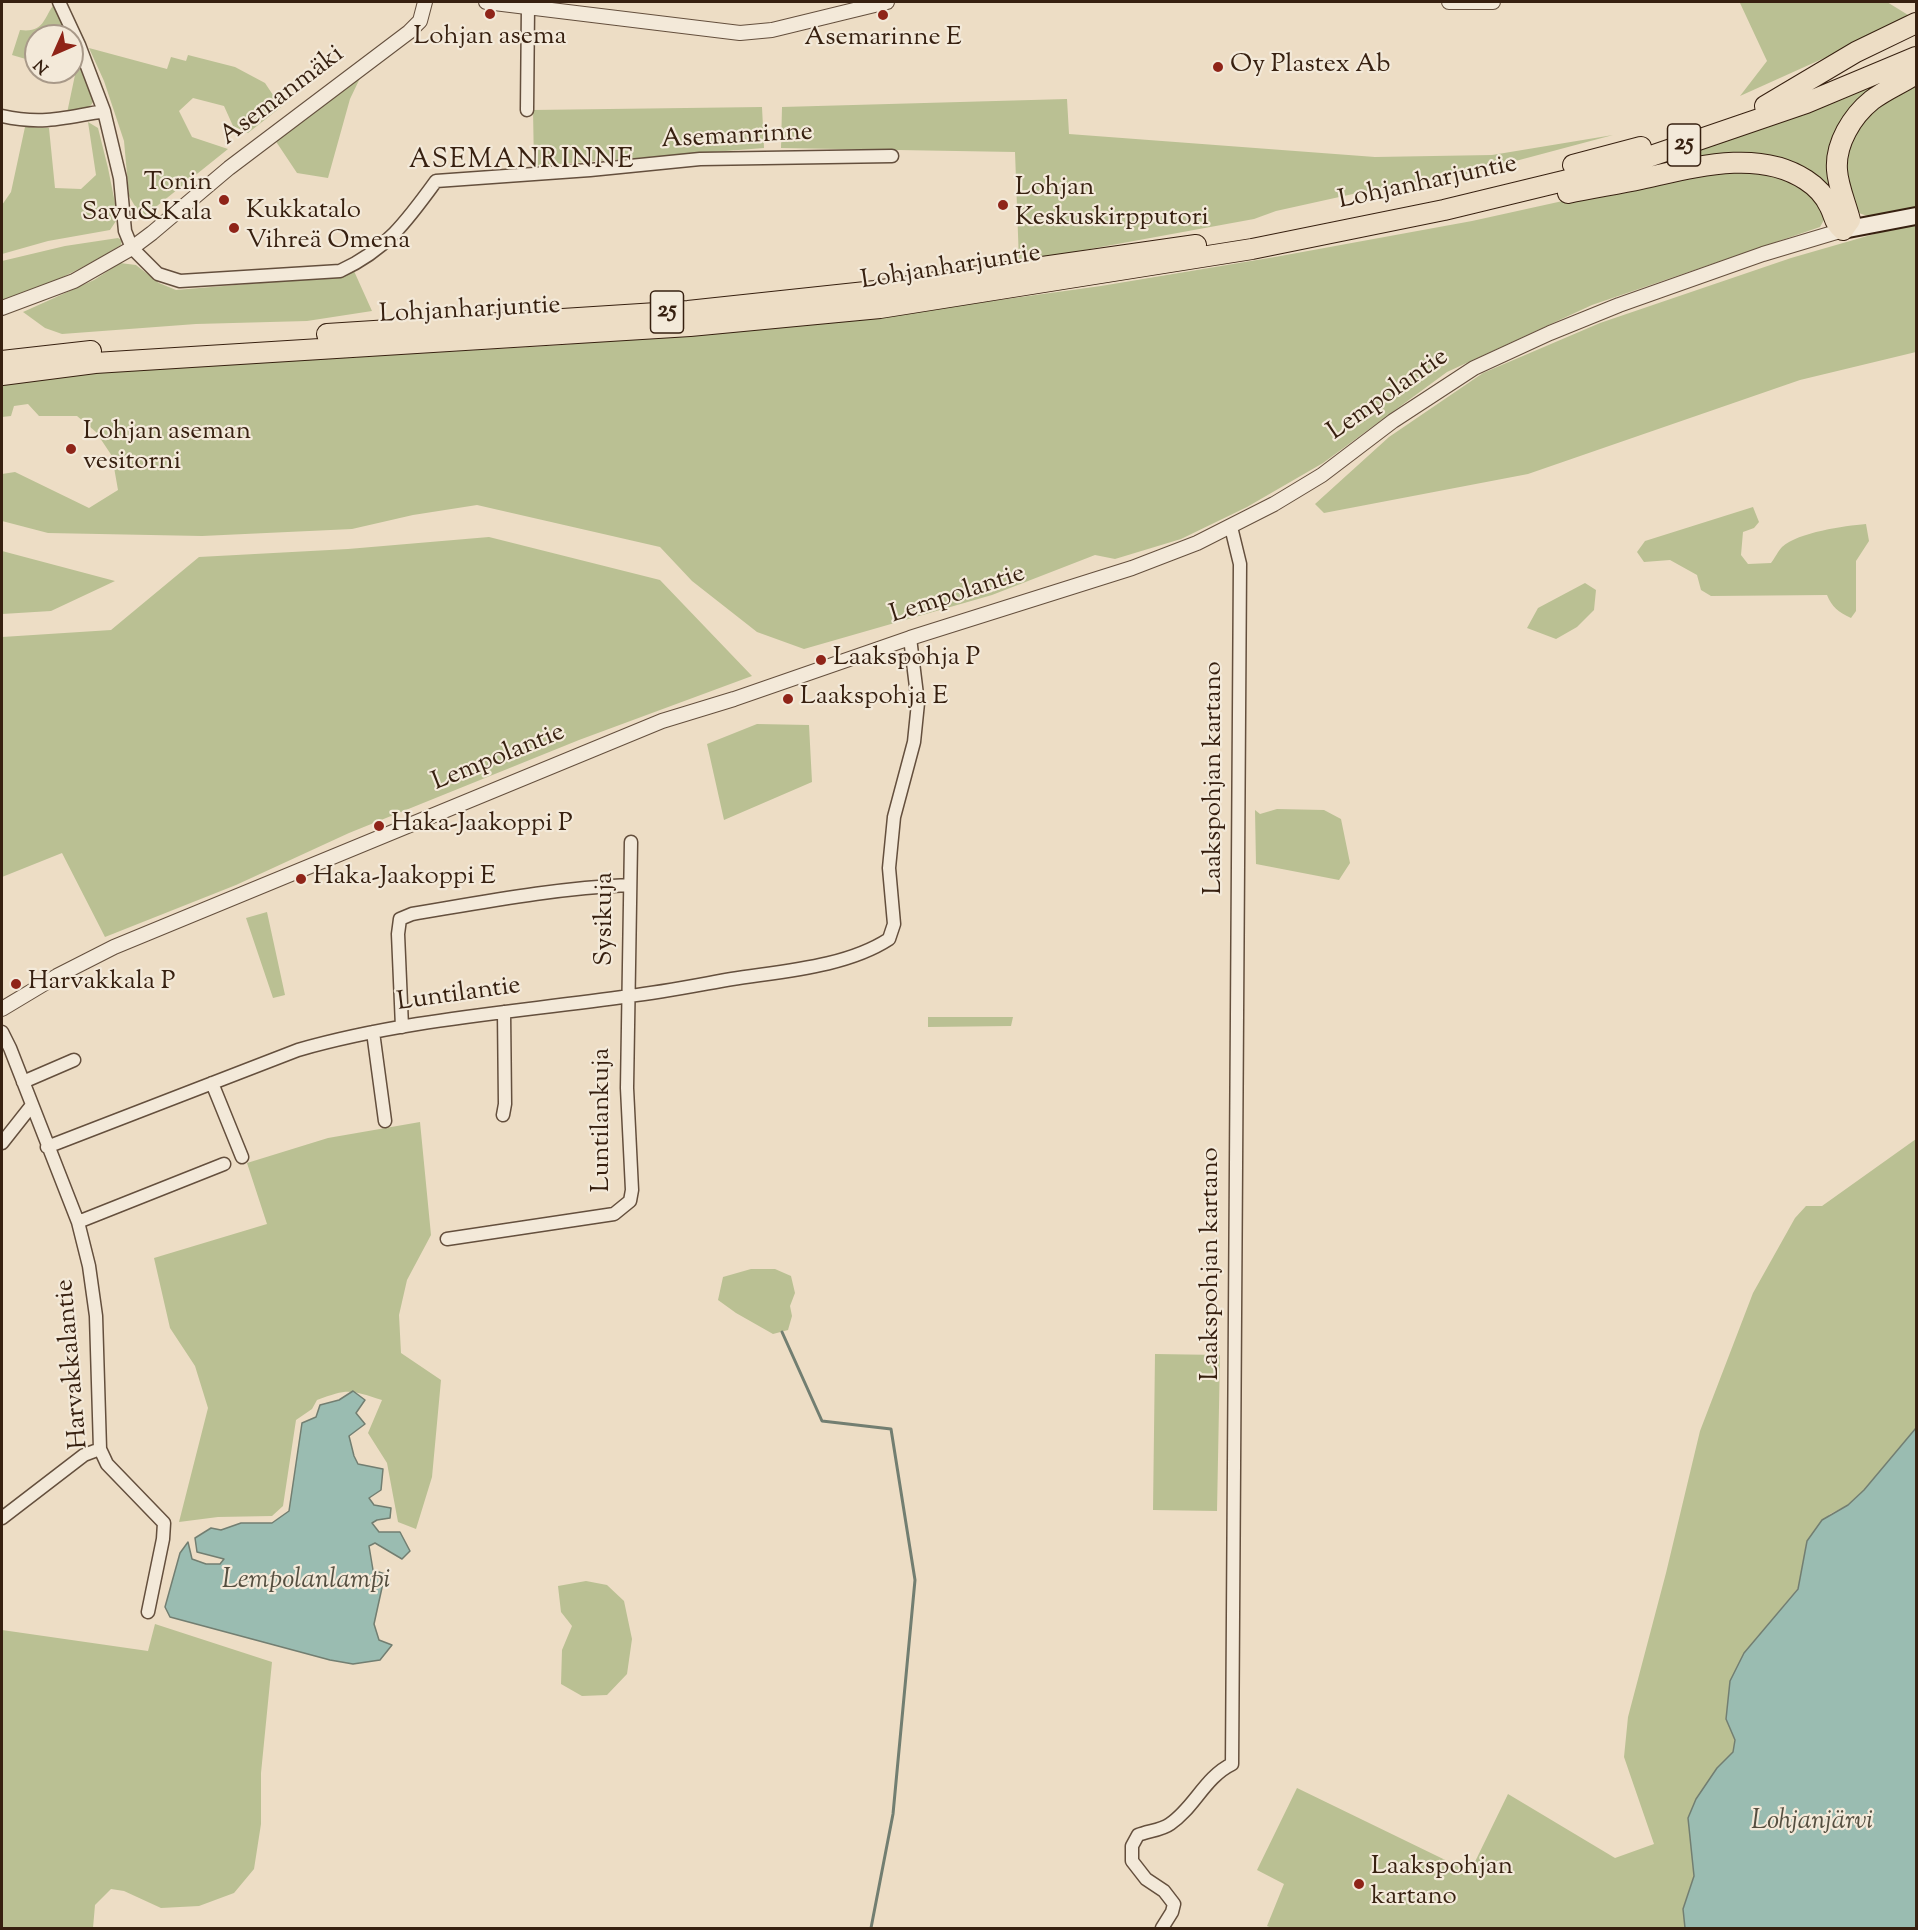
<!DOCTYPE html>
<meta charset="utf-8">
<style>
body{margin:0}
#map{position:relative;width:1918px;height:1930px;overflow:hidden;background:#edddc5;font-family:"Sorts Mill Goudy",serif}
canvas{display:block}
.frame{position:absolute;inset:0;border:3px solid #372010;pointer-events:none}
.north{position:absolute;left:24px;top:24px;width:60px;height:60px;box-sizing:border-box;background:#f3e9d9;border:2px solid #a89989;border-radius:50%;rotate:225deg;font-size:16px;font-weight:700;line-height:24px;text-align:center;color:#372010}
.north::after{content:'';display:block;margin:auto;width:21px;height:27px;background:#8f2418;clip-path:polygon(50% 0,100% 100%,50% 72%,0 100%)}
</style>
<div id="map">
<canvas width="1918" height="1930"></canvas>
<div class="frame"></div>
<div class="north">N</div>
</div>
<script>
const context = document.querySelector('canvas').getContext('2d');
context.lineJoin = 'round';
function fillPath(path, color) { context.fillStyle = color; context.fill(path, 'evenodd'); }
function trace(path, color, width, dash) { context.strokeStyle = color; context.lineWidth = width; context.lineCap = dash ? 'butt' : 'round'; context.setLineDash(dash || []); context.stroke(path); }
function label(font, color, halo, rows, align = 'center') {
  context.font = font + ' "Sorts Mill Goudy",serif'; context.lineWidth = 4.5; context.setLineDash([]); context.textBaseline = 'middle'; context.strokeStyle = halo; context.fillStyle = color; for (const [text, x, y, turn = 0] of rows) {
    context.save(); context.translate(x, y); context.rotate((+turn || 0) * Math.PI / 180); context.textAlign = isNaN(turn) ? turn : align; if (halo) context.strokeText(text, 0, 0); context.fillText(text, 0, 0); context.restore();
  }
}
fillPath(new Path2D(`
 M1715,2H1887L1913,18L1740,96L1767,61L1740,3H1710Z
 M55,3L69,36H36V62L12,55L20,30C45,33 43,18 55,3Z
 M72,44L94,98C92,111 79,111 67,113L75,75L67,72H72Z
 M89,48L167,69L171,57L186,61L188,55L235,67L265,83L281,107L248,133L233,126L224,106L193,98L179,111L192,137L228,149L142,218L129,196L124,141L104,81Z
 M1913,70L1841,130L1842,211L1786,165L1610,179L1854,93Z
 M361,76L350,99L328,178L297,173L275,140Z
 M1916,81V212C1896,214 1870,223 1853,209C1851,198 1842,168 1844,158C1850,120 1887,99 1916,81Z
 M1067,99L1069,134L1375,157L1492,155L1613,135L1467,174L1389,186L1276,211L1254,219L1019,262L1015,152L781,148L782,107Z
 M762,107L764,148L534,166L533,110Z
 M88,122L98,128L108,168L118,218L110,230L48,241L2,254V205L11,192L25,127L49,128L55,188L81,189L96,175Z
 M1745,168L1790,177L1817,198L1825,218L1820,227L1592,305L1447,372L1323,463L1247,507L1181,539L1115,559L1095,555L992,595L804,649L757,632L692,581L660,547L477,505L413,515L352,529L202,536L48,533L2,521V474L15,472L89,508L118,490L112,456L96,432L77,416H39L28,404L14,406L11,416L2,417V385L6,384L72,374L562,345L920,311L1101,286L1275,257L1472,221L1667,178Z
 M1916,225V352L1800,380L1528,474L1324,513L1315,504L1389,437L1483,373L1600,323L1791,258L1895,228Z
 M118,238L122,240L121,245C83,268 45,288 2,301V261L65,246Z
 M120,263L136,265L159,283L176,290L343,276L354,271L372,311L307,321L196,324L62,334L45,328L23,312L94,280Z
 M1753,507L1759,522L1754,528L1743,532L1741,555L1748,564L1771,563C1775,558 1778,551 1782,547C1799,532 1844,526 1866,524L1869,541L1856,561V611L1851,618C1838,612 1832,607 1827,595L1711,596L1701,590L1697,575L1670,560L1644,562L1637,552L1645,541Z
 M489,537L660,580L752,676L579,740L349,833L236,885L105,937L62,853L2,877V637L111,630L199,557L348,549Z
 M2,551L115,581L51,611L2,614Z
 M1585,583L1596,590L1594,610L1577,627L1556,639L1527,628L1538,608Z
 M757,724L809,725L812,782L724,820L707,744Z
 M1277,809L1324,810L1341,819L1350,863L1339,880L1256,864L1255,810L1260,814Z
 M267,912L285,995L273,998L246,918Z
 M928,1017H1013L1011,1026L928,1027Z
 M420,1122L431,1235L407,1280L399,1315L401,1353L441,1380L432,1477L416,1529L398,1522L387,1463L368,1433L382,1400C350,1390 349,1388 317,1400L312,1409L296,1420L283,1506L272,1516L218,1517L179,1522L208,1408L195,1366L170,1328L154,1258L267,1224L247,1163L328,1138Z
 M1916,1139V1428L1864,1490L1848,1505L1830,1514L1807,1541L1798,1588L1744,1653L1730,1681L1726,1719L1735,1740L1733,1752L1717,1768L1688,1818L1694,1877L1683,1909L1685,1928H1272L1267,1926L1284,1884L1257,1870L1297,1788L1470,1872L1508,1794L1615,1858L1654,1844L1624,1757L1628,1717L1666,1573L1700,1431L1753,1293L1795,1218L1806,1206H1822Z
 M751,1269H775L791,1276L795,1293L790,1306L792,1316L788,1330L773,1334L736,1313L718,1300L723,1277Z
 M1155,1354L1220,1355L1217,1511L1153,1510Z
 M586,1581L607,1585L624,1601L632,1639L627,1674L607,1695L582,1696L561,1684L562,1650L572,1626L561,1612L558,1586Z
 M155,1624L272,1662L261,1773V1824L254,1869L234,1893L199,1906L161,1908L124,1891L111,1889L95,1905L93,1928H2V1630L148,1651Z`), '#bac093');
const water = new Path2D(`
 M353,1391L365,1400L356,1413L365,1424L349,1436L354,1456L358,1464L383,1469L381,1490L369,1498L374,1505L391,1508L390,1518L377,1520L372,1523L379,1532H400L410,1551L402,1559L375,1543L369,1546L373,1570L385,1574L374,1624L379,1640L392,1645L380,1660L353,1664L330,1660L170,1617L165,1607L180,1553L188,1542L192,1559L206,1564H220L224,1559L197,1552L195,1538L211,1528L221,1530L241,1523H272L289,1511L302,1423L316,1417L320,1405L339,1400Z
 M1916,1428V1928H1685L1683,1909L1694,1876L1688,1818L1696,1799L1717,1768L1733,1752L1735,1740L1726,1719L1730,1681L1744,1653L1798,1589L1807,1541L1822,1520L1848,1505L1864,1490Z`);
fillPath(water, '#9abcb1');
trace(water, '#727e71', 1.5);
trace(new Path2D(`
 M782,1332L822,1421L891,1429L915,1580L893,1814L871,1928`), '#727e71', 3);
const minor = new Path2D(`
 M59,2L79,45L104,111L120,178L125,231L132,248L158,274L180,281L340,271C386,250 407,221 436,181L590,170L700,159L892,156
 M527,110L528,6
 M2,116C41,125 65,118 104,111
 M402,1027L398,934L400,919L412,914C484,902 556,888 629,885
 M2,1032L10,1048L78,1222L89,1266L96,1316L100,1449L107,1464L164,1523L163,1539L148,1612
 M373,1032L385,1121
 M23,1082L74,1060
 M212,1083L242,1157
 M503,1115L505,1104L504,1012
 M2,1143L32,1105
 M47,1147L298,1050C406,1019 519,1012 629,996C664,992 698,985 732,979C783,971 846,967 889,939L894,924L889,868L894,817L914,742L918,703L910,638
 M78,1222L224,1164
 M447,1239L614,1214L630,1201L632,1190L627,1088L631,842
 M2,1518L84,1455L100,1449
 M1162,1928L1172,1912L1174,1904L1164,1891L1146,1879L1132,1861V1846L1138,1835C1148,1831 1162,1830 1170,1824C1194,1808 1205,1777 1232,1764L1240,564L1231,527`);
const tertiary = new Path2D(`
 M486,2L740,33L772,30L887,2
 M1449,2H1493
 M2,308L74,281L132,248L152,233L229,168L409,32L420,21L425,2
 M2,1009L57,976L114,947L662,721L734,699L910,638L1132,568L1197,543L1274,504L1322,475L1393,421L1474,368L1550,333L1619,305L1763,254L1843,230`);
const secondary = new Path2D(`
 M1843,230L1916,216`);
const trunk = new Path2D(`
 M1765,106L1856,52L1916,23
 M1573,165L1641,147
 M1568,193C1592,188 1617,184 1641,179C1692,168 1758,148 1806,180C1817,187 1825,196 1830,207C1835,217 1834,223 1843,230L1850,220C1846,204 1838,186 1837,170C1835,144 1852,116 1872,100C1885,90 1902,83 1916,74
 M327,334L688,311L875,291L1196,245
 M2,361L91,351
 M2,375L95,363L690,326L880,308L1252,249L1444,210L1613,169L1806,103L1916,57`);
trace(minor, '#644f3d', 15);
trace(tertiary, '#644f3d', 16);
trace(secondary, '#372010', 20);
trace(trunk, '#372010', 22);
trace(minor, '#f3e9d9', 12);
trace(tertiary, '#f3e9d9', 14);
trace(secondary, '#f3e9d9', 16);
trace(trunk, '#edddc5', 20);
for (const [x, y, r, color] of [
 [490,14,6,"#8f2418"],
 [883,15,6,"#8f2418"],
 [1218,67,6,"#8f2418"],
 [224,200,6,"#8f2418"],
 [1003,205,6,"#8f2418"],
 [234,228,6,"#8f2418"],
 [71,449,6,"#8f2418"],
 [821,660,6,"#8f2418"],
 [788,699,6,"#8f2418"],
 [379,826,6,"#8f2418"],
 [301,879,6,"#8f2418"],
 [16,984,6,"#8f2418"],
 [1359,1884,6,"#8f2418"]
]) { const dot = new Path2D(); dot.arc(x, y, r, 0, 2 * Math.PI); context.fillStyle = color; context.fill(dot); trace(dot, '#f3e9d9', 2); }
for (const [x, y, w] of [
 [1684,145,33],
 [667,312,33]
]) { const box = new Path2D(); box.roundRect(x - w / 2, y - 21, w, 42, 4.5); context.fillStyle = '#f3e9d9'; context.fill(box); trace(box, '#372010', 1.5); }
label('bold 24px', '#372010', null, [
 ["25",1684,145],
 ["25",667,312]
]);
label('26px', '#372010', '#f3e9d9', [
 ["Lohjan asema",490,39,"center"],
 ["Asemarinne E",883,40,"center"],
 ["Oy Plastex Ab",1230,67],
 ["Tonin",212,185,"right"],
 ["Savu&Kala",212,215,"right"],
 ["Lohjan",1015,190],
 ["Keskuskirpputori",1015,220],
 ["Kukkatalo",246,213],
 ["Vihreä Omena",246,243],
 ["Lohjan aseman",83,434],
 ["vesitorni",83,464],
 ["Laakspohja P",833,660],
 ["Laakspohja E",800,699],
 ["Haka-Jaakoppi P",391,826],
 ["Haka-Jaakoppi E",313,879],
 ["Harvakkala P",28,984],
 ["Laakspohjan",1371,1869],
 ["kartano",1371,1899]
], 'left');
label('26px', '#372010', '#f3e9d9', [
 ["Asemanmäki",283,97,-37],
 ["Asemanrinne",737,138,-3],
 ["Lohjanharjuntie",1428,184,-12],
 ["Lohjanharjuntie",951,269,-9],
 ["Lohjanharjuntie",470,312,-3],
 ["Lempolantie",1389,396,-35],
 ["Lempolantie",958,596,-18],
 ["Lempolantie",499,759,-22],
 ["Laakspohjan kartano",1216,778,-90],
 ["Sysikuja",607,919,-90],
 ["Luntilantie",459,996,-8],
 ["Luntilankuja",604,1120,-90],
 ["Laakspohjan kartano",1213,1264,-90],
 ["Harvakkalantie",74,1364,-95]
]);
context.letterSpacing = '1.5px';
label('27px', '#372010', '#f3e9d9', [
 ["ASEMANRINNE",522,162]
]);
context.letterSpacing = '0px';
label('italic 27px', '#554f40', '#f3e9d9', [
 ["Lempolanlampi",306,1582],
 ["Lohjanjärvi",1812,1823]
]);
</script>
